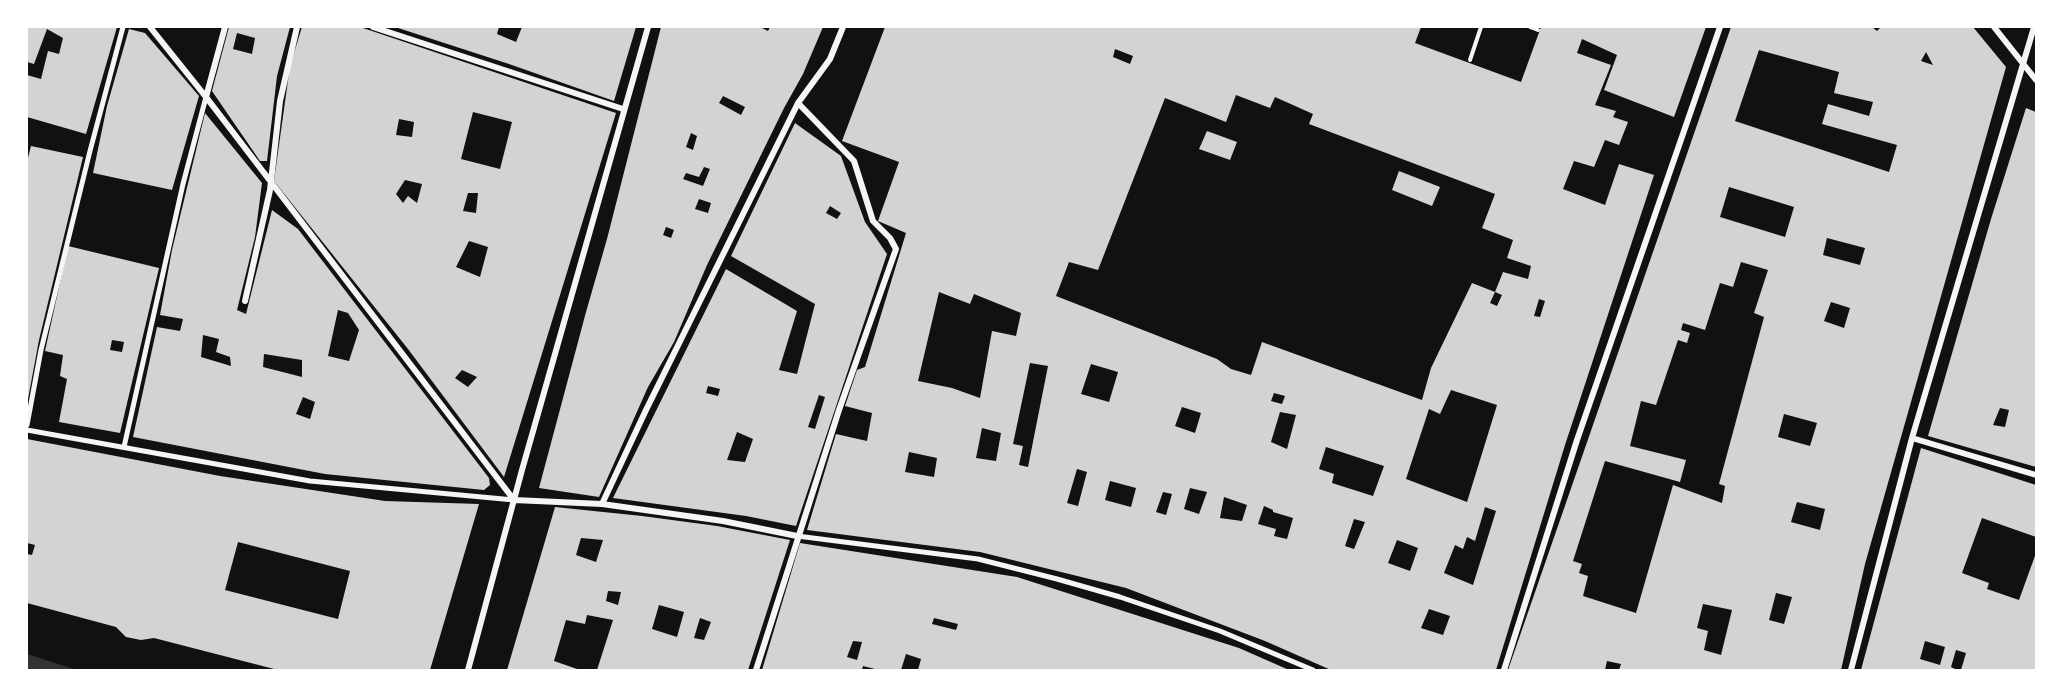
<!DOCTYPE html>
<style>
body{margin:0}
#map{position:relative;width:2063px;height:697px;overflow:hidden;background:#111;font-family:Lato,sans-serif}
canvas{display:block}
.frame{position:absolute;inset:0;border:28px solid #fff;pointer-events:none}
</style>
<div id="map">
<canvas width="2063" height="697"></canvas>
<div class="frame"></div>
</div>
<script>
const context = document.querySelector('canvas').getContext('2d');
context.lineJoin = 'round';
function fillPath(path, color) { context.fillStyle = color; context.fill(path, 'evenodd'); }
function trace(path, color, width, dash) { context.strokeStyle = color; context.lineWidth = width; context.lineCap = dash ? 'butt' : 'round'; context.setLineDash(dash || []); context.stroke(path); }
fillPath(new Path2D(`
 M27,654L77,670H27Z`), '#333');
fillPath(new Path2D(`
 M27,27H117L86,134L27,117V75L41,79L48,51L59,54L63,38L47,29L34,64L27,62Z
 M229,27H290L277,76L267,161H260L212,91ZM237,33L255,38L252,54L233,49Z
 M302,27H360L616,113L504,477L408,349L274,181L290,66ZM473,112L512,122L500,169L461,159ZM399,119L414,122L412,137L396,135ZM405,180L422,184L417,203L408,196L403,203L396,194ZM468,193H478L476,213L463,211ZM469,241L488,247L480,277L456,267ZM462,370L477,377L468,387L455,378Z
 M395,27H499L497,34L516,42L522,27H636L614,101L509,64Z
 M661,27H760L768,31L770,27H823L803,74L784,108L707,265L674,342L648,387L599,497L539,488L586,312L607,239ZM723,96L745,107L741,115L719,103ZM691,133L697,136L693,150L686,147ZM704,167L710,169L703,186L683,179L686,173L699,177ZM699,199L711,203L708,213L695,209ZM666,227L674,230L671,238L663,235Z
 M885,27H1421L1415,43L1521,82L1541,27H1706L1674,117L1604,90L1617,55L1582,39L1577,53L1611,65L1595,105L1616,111L1613,117L1628,122L1619,145L1605,140L1594,167L1574,161L1563,189L1605,205L1619,164L1654,175L1565,445L1496,670H1331L1265,641L1126,588L980,552L807,530L836,434L867,441L872,413L845,406L857,370L865,367L906,233L878,221L899,162L842,141ZM1115,49L1133,56L1130,64L1113,57ZM1236,95L1270,108L1275,97L1313,114L1309,124L1495,194L1482,228L1513,240L1507,258L1531,266L1528,279L1503,272L1495,292L1472,283L1431,368L1422,400L1262,342L1251,375L1231,369L1217,359L1056,296L1069,262L1098,270L1165,98L1226,122ZM939,292L970,304L974,294L1021,313L1016,336L992,331L980,398L952,388L918,381ZM1495,292L1502,295L1497,306L1490,303ZM1539,299L1545,301L1540,317L1534,316ZM1030,363L1048,366L1028,467L1019,465L1023,446L1013,444ZM1091,364L1118,372L1109,402L1081,394ZM1451,390L1497,405L1467,502L1406,479L1429,409L1440,414ZM1274,393L1285,396L1282,404L1271,401ZM1182,407L1201,413L1195,433L1175,426ZM1280,412L1296,415L1287,449L1271,442ZM982,428L1001,433L996,461L976,458ZM1326,447L1384,466L1373,496L1332,483L1334,474L1319,469ZM909,452L937,458L934,477L905,472ZM1077,469L1087,472L1078,506L1067,503ZM1110,481L1136,488L1131,507L1105,500ZM1190,488L1207,492L1199,514L1184,509ZM1163,492L1172,494L1166,515L1156,512ZM1224,497L1247,505L1242,521L1220,518ZM1264,506L1273,510V512L1293,518L1287,539L1274,536L1276,529L1258,524ZM1485,507L1496,511L1473,585L1444,573L1455,545L1463,549L1467,537L1475,541ZM1354,519L1365,522L1354,549L1345,546ZM1397,540L1418,548L1410,571L1388,563ZM1429,609L1450,616L1443,635L1421,628Z
 M1731,27H1872L1877,31L1881,27H1973L2006,67L1865,564L1841,670H1619L1621,664L1607,661L1605,670H1508ZM1759,50L1839,72L1834,93L1873,102L1869,116L1828,104L1822,124L1897,145L1889,172L1735,121ZM1926,52L1933,65L1921,61ZM1729,187L1794,207L1785,237L1720,217ZM1827,238L1865,248L1860,265L1823,255ZM1741,262L1768,270L1754,313L1764,317L1719,484L1725,486L1722,503L1673,485L1636,613L1583,596L1588,576L1579,573L1582,564L1573,561L1605,461L1680,482L1686,460L1630,446L1641,401L1656,405L1678,340L1687,343L1690,333L1681,330L1683,323L1705,330L1720,283L1733,287ZM1831,302L1850,308L1844,328L1824,321ZM1784,414L1817,423L1810,446L1778,437ZM1797,502L1825,509L1820,530L1791,522ZM1776,593L1792,597L1784,624L1769,620ZM1703,604L1732,610L1721,655L1704,650L1708,631L1697,628Z
 M129,29L145,33L199,96L172,190L93,173L107,106Z
 M2026,108L2036,112V467L1928,436L1991,219ZM2000,408L2009,410L2005,427L1993,425Z
 M205,113L262,183L255,237L237,310L246,314L272,210L298,229L489,478L490,485L484,490L325,474L133,437L157,327L180,331L183,319L160,315L172,250ZM338,310L348,313L359,330L349,361L328,356ZM203,335L219,339L216,352L230,357L231,366L201,357ZM264,354L302,360V377L263,367ZM303,397L315,402L310,419L296,414Z
 M795,123L841,156L865,222L887,254L796,526L746,516L613,498L726,269L797,311L779,370L797,374L815,304L731,256ZM830,206L841,213L837,219L826,213ZM708,386L720,389L718,396L706,393ZM819,395L825,397L815,429L808,427ZM737,432L753,439L745,462L727,460Z
 M1207,131L1237,142L1230,160L1199,149Z
 M31,146L83,157L39,340L28,399L27,162Z
 M1399,171L1440,187L1432,206L1392,190Z
 M68,246L159,268L120,433L59,422L67,379L60,376L63,355L45,351ZM112,340L124,342L122,352L110,350Z
 M27,439L220,476L385,501L479,504L430,670H278L154,638L141,640L126,637L116,627L27,603V554L32,555L35,545L27,543ZM238,542L350,571L338,619L225,590Z
 M1921,448L2036,485V537L1982,518L1962,573L1989,583L1987,589L2019,600L2036,553V670H1961L1966,653L1956,650L1951,667L1957,670H1861ZM1925,641L1945,647L1940,665L1920,659Z
 M555,507L642,516L717,526L790,540L748,670H597L613,620L587,615L585,624L566,620L554,661L580,670H507ZM581,538L603,540L596,562L576,555ZM608,591L621,592L618,605L606,601ZM659,605L684,612L677,637L652,629ZM700,618L711,622L704,640L694,638Z
 M800,543L1017,577L1239,648L1289,670H918L921,659L906,654L901,670H879L863,666L862,670H762ZM934,618L958,624L956,630L932,624ZM853,641L862,642L857,660L847,657Z`), '#d3d3d3');
trace(new Path2D(`
 M1530,27L1538,30
 M1470,60L1481,27`), '#f5f5f5', 4);
trace(new Path2D(`
 M27,425L41,350L90,151L123,27
 M27,430L310,481L514,500
 M124,447L183,184L206,97
 M797,536L978,559L1057,579L1120,597L1220,631L1313,670`), '#f5f5f5', 5);
trace(new Path2D(`
 M150,27L206,97L514,500
 M373,27L623,109
 M1994,27L2036,80
 M206,97L225,27
 M245,301L270,190L280,101L297,27
 M1912,438L2036,475
 M514,500L602,504L723,521L797,536
 M602,504L646,410L798,103L830,59L843,27
 M468,670L522,470L648,27
 M756,670L839,410L896,249L890,238L873,221L854,161L798,103
 M1504,670L1577,440L1720,27
 M1851,670L1912,438L2034,27`), '#f5f5f5', 6);
</script>
